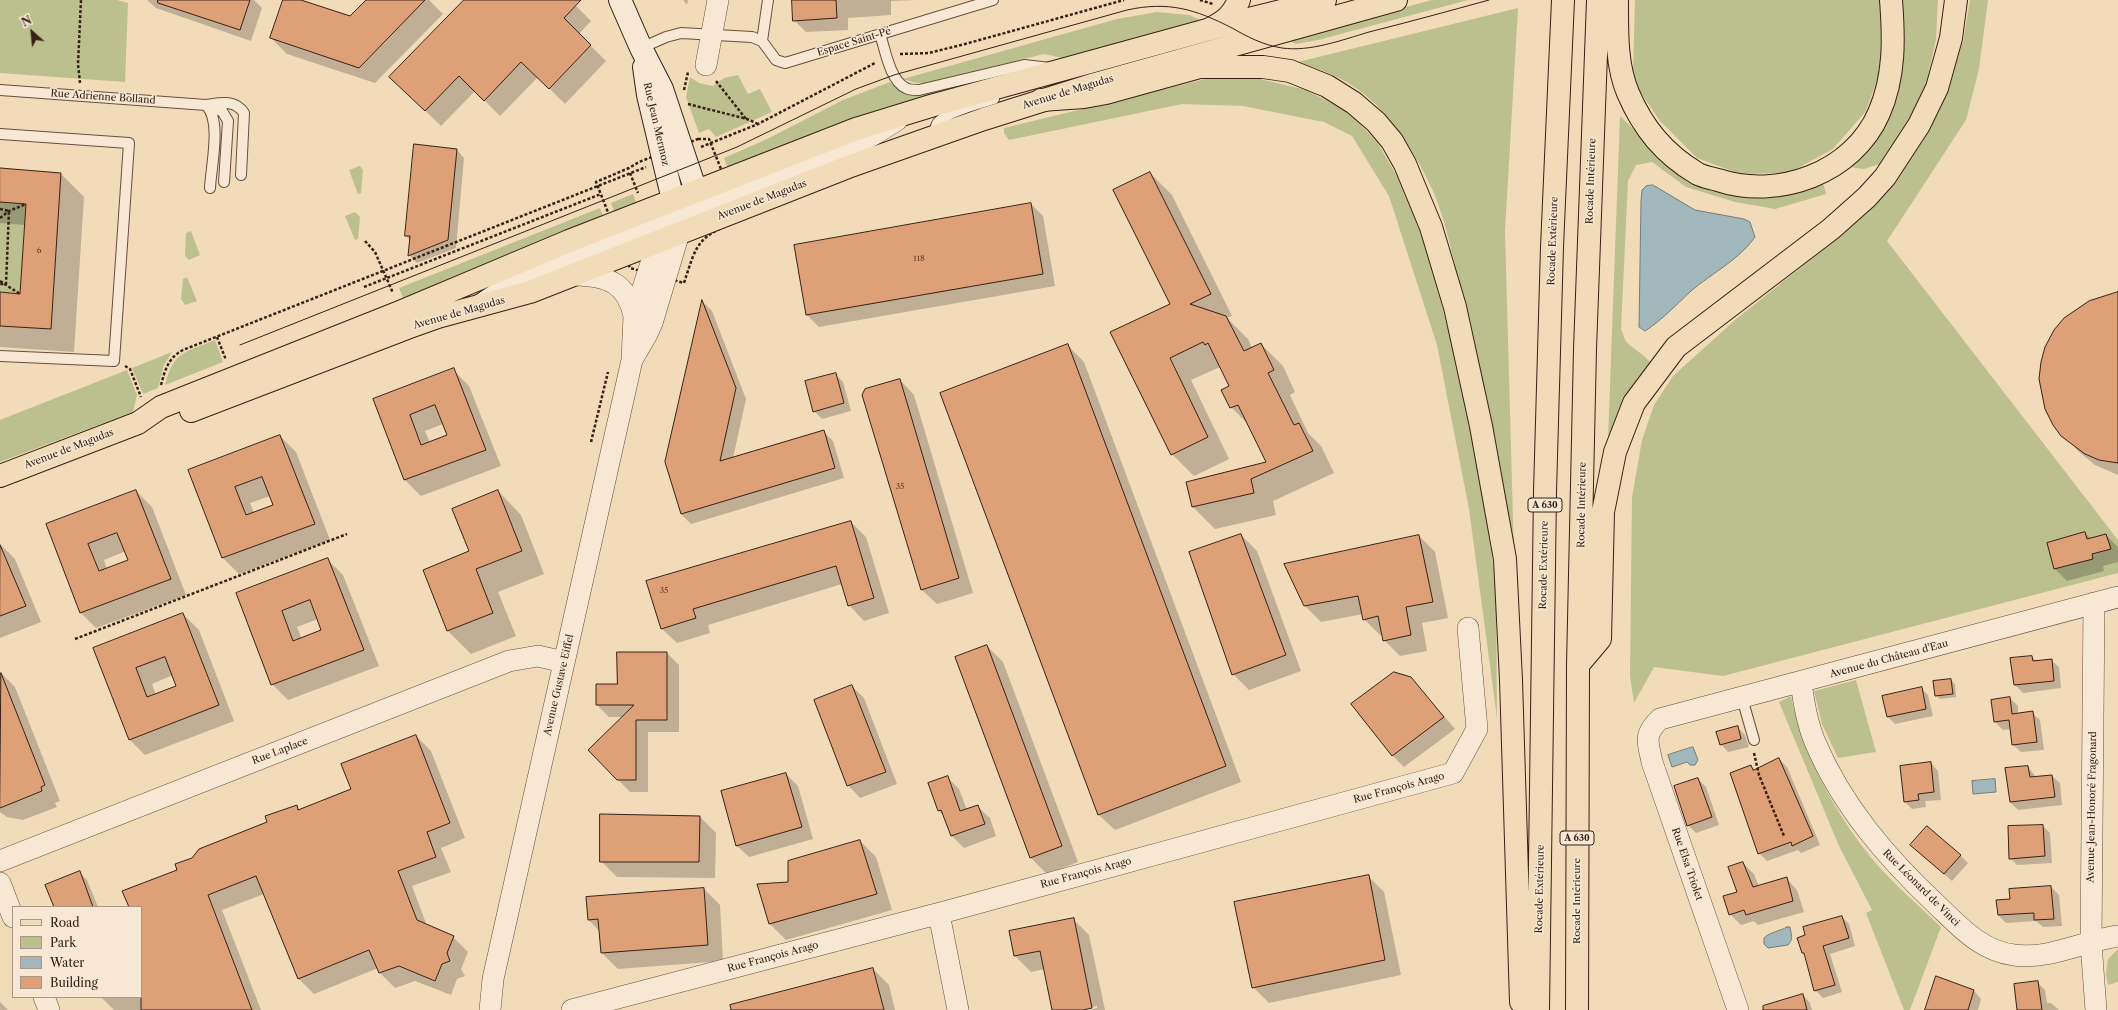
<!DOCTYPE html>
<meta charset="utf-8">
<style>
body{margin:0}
#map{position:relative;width:2118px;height:1010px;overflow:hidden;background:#f1dbb9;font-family:"Libre Caslon Text",serif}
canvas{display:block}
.legend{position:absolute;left:12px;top:906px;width:130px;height:92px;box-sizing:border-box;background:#f6e8d2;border:1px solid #aa9887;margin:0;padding:5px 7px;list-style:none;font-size:12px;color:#392016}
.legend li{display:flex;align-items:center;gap:8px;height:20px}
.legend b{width:20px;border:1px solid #aa9887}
.north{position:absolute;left:12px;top:12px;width:40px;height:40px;-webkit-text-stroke:3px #f6e8d2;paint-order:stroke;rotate:333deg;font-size:11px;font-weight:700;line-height:16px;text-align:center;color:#392016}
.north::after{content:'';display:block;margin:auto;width:14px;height:18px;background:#392016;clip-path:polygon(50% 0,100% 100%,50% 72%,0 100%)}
</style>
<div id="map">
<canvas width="2118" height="1010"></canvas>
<ul class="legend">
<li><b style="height:5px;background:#f1dbb9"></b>Road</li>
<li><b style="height:11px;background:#bcc08e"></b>Park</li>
<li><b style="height:11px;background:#a0b8bb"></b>Water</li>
<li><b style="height:11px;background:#dea077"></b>Building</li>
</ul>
<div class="north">N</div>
</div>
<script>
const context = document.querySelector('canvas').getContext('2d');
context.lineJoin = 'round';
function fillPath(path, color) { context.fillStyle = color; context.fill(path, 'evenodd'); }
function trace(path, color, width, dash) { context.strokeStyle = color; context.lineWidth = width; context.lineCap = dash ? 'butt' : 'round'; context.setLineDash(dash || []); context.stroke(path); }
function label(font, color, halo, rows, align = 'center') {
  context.font = font + ' "Libre Caslon Text",serif'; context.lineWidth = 3; context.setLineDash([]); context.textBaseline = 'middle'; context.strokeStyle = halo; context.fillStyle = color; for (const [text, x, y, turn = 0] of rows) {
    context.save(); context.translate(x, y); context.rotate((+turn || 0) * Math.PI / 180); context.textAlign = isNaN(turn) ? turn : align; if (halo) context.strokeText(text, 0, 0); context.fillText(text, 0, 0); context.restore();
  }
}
fillPath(new Path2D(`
 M0,0H117L128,3L125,82L0,73Z
 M1432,0H1468L1318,40L1296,44L1285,39Z
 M1635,0H1881L1884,29L1880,71L1866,111L1833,149L1789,173L1740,174L1697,158L1660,121L1639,90L1633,72Z
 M1901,0H1938L1936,39L1923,98L1889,161L1864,169L1848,167L1869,146Z
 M1970,0H1988L1979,69L1966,120L1887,241L2118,540V573L1723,676L1654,667L1634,703L1630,676L1632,497L1642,440L1654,405L1673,376L1735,320L1830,244L1901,174L1940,109L1963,41Z
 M1518,8L1505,231L1514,556C1497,466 1482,375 1460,287C1452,255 1446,221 1433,191C1417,156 1395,120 1365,95C1345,78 1322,70 1298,62Z
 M1157,12L1189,15L1203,21L1067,59L1044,54L925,83H916L903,79L1117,19Z
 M738,75L748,94L760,89L772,112L716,137L709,129L699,133L686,97L690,77L699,83L713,86L724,78Z
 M1218,76L1260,79L1306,90L1349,112L1377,142L1403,186L1425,243L1453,347L1476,449L1496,583L1497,718L1469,509L1437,345L1389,196L1352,136L1324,122L1243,106L1182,104L1009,140L1004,133V128Z
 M890,82C911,105 940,88 965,84L962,87L728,169L724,158L765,140L843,100Z
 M1620,116L1649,144L1705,187L1747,198L1779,197L1823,183L1826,194L1775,209L1735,202L1686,187L1652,162L1636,165L1628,181L1621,329L1626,342L1644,356L1651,363L1611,442L1608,439Z
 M360,166L363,170L361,193L358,194L349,170Z
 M633,194L637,205L615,214L611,203Z
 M0,202L26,204L20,294L0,292Z
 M600,208L604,218L406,305L399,288Z
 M355,212L360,217L358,239L355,240L345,216Z
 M191,231L200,255L189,260L185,256L186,233Z
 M187,277L197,301L185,305L181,299L183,279Z
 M215,340L223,362L165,385C174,350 185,353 215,340Z
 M172,352L164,365L158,388L143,394L132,368Z
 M127,370L137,395L133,412L0,462V420Z
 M1856,680L1876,752L1838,758L1822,724L1814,691Z
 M1791,696C1802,750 1830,803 1862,846C1884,876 1914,901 1941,927L1910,1010H1904L1866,913L1872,910L1839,846L1779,702Z
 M2118,949V982L2108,985L2106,974L2108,959Z`), '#bcc08e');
const water = new Path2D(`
 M1653,185L1695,210L1744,219L1750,222L1755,237C1739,260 1712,273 1691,291C1676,305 1662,320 1645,331L1639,327L1641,201L1642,190L1646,186Z
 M1693,747L1698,760L1695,765H1690L1687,762L1672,767L1668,755Z
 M1995,779L1996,792L1973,794L1972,781Z
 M1787,927H1790C1791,935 1794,938 1788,945L1768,948L1764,944V938C1770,932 1780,931 1787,927Z`);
fillPath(water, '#a0b8bb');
trace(water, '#777b79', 1);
fillPath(new Path2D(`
 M147,0H254L262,8L251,41L156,8Z
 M284,0H298L350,18L367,0H429L443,14L375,83L287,54L271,38Z
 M466,0H570L591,21L579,34L606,61L565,104L538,77L500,116L475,91L441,126L406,92Z
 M683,0H688L687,5Z
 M793,0H916L891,1V15L848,18V30L806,32L794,20Z
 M457,150L464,158L456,248L417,263L409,255L411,241L406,236Z
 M0,169L61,174L84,197L74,352L0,347V293L21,295L25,225L0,223Z
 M1150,173L1172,195L1232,316L1227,318L1248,339L1252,348L1261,344L1283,366L1295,392L1290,395L1308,433L1321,446L1334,473L1273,501L1276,515L1215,529L1193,507L1267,463L1249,425L1231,407L1230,387L1220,367L1191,380L1229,459L1194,476L1172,454L1112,333L1171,305Z
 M1031,204L1043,216L1055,286L819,327L807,315Z
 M2118,294V475L2095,465L2078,451L2054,424L2042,395L2041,369L2061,323L2074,311L2101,297Z
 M703,302L712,311L746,399L733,458L823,431L833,441L844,478L691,524L681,514L666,462Z
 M1068,346L1084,362L1241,782L1115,830L1099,815Z
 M453,370L469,386L501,466L421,496L405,480L375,400ZM443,424L448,436L430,443L425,431Z
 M835,374L843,382L851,411L822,419L814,411Z
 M900,380L914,395L973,593L937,604L922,590Z
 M280,436L296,452L330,540L239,574L223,558L190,471ZM270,496L274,506L254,513L250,503Z
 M136,491L152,507L186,595L96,628L80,612L47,525ZM126,551L129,561L107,569L104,560Z
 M498,491L521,515L544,574L498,592L516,636L471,654L448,631L470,552Z
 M851,522L866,537L889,613L864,621L849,605L842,584L708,625L710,633L677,643L661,628L647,581Z
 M2085,533L2091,539L2106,535L2118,547V562L2103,566L2104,571L2067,581L2055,569L2048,543Z
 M1241,535L1257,551L1301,671L1249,690L1233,674Z
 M1419,536L1435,552L1448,618L1422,623L1427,651L1400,656L1384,640L1382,635H1380L1364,619L1363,614L1321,622L1305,606L1285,565Z
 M0,544L15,559L41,622L0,638Z
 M327,559L343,575L379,666L288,700L272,684L237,594ZM318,619L323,631L302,639L297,627Z
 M183,614L199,630L234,721L145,755L129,739L95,649ZM173,675L178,686L156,695L152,684Z
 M987,646L1003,662L1078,862L1047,874L1031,858Z
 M667,653L679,665V732H648V792H630L589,750L624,717H609L597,705L618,685Z
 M2032,657L2037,662L2051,660L2059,667L2061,688L2023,693L2015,685L2011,659Z
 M0,672L15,687L60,801L55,803L57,807L23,820L7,817L0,812Z
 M1411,678L1455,729L1404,767L1392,755Z
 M1951,680L1955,684L1956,697L1940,699L1936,695Z
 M852,686L864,698L897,784L860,798L848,785Z
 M1921,688L1928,695L1933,716L1895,724L1888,717L1883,697Z
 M2010,698L2018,706V714L2032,713L2040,720L2044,750L2021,752L2013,745L2011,729L2003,730L1995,722L1993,700Z
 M1737,727L1745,735L1749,747L1728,752L1721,744Z
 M416,736L431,751L465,838L441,848L451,872L412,886L427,926L453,937L468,952L461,969L465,976L457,979L451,995L415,981L395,988L379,972L378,968L314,994L299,979L264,894L222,910L261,1010H114L101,997H141V907H130L192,859L268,822L296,806L300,810L352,790Z
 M1779,759L1787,767L1820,845L1801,853L1798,850L1767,861L1759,853L1751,766L1755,770Z
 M1931,763L1938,771L1941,800L1925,801L1926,807L1912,809L1905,802Z
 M2028,767L2036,777L2052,776L2060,783L2062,805L2018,810L2010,802Z
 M786,774L798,786L813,839L749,857L736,845Z
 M947,777L959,789L967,810L977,806L990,818L996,836L964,848L952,836L944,816L939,811Z
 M1698,779L1706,787L1719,825L1696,833L1688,825Z
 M700,817L716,833L715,878L617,877L601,861Z
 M2043,826L2050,833L2052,863L2017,865L2010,858Z
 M860,841L876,857L892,910L786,940L770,924L789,883Z
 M1911,845L1960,855L1968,863L1952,881Z
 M1743,863L1754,874L1759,887L1786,878L1797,890L1804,912L1758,925L1754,921L1741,925L1730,914L1738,893Z
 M79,872L87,880L98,907H55Z
 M1368,876L1384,892L1401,975L1269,1003L1253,987Z
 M2051,887L2059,895L2062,926L2043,927L2036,921L2006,923L1998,915L2011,900Z
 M704,889L720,905L723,961L618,969L602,953L600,932L589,920Z
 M1842,917L1849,924L1855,946L1830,954L1842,992L1823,998L1815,990L1805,955L1803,953L1807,935Z
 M1073,919L1089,935L1105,1010H1088L1097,1008V1006L1078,1010H1053L1045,969L1031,972L1015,956Z
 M873,969L889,985L895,1010H746Z
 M1937,977L1974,991L1981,999L1978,1010H1928Z
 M2037,982L2045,990L2047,1003H2051L2059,1010H2018Z
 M1803,995L1810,1003L1812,1010H1783Z
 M0,1002L8,1010H0Z`), '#0003');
const building = new Path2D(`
 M158,0H250L240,30L158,3Z
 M283,0H301L350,16L366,0H425L359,68L270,38Z
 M464,0H581L564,18L591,45L549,89L521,62L484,101L459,76L425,111L389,77Z
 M792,0H836L837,18L793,21Z
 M414,144L457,149L448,240L408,256L410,236H405Z
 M0,168L61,173L51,329L0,326V292L20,294L26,204L0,202Z
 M1150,172L1211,294L1190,304L1226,316L1244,351L1261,343L1274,370L1268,373L1294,425L1299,423L1313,451L1251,479L1254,493L1192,507L1186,482L1266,462L1238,405L1230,408L1221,390L1229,386L1208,343L1205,345L1203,342L1170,358L1208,437L1171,455L1110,332L1170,304L1113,190Z
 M1031,203L1043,274L806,315L794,245Z
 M2118,292V463L2099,460L2085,454L2061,436L2053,425L2045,409L2039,379L2041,362L2045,347L2054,330L2064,318L2089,301Z
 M702,300L736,388L720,461L824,430L835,468L681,514L665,462Z
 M1068,344L1226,766L1098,815L940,393Z
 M454,368L486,450L404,480L373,399ZM435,405L447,435L421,445L410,415Z
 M836,373L844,403L813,412L805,381Z
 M900,379L959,578L921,590L862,395L865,389Z
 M280,435L315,524L222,558L188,470ZM262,477L273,505L246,515L235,487Z
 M136,490L171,579L80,613L46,524ZM117,533L128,560L99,571L88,544Z
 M498,490L522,551L476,569L493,613L447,631L423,570L469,551L452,509Z
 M851,521L874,598L848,606L836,566L693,609L696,618L661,629L646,581Z
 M2085,532L2087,539L2106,534L2111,549L2092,554L2093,559L2054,569L2047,543Z
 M1241,534L1286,655L1232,675L1189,552Z
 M1419,535L1433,602L1406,607L1411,635L1383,641L1378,616L1363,620L1358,596L1304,606L1284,564Z
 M0,545L26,606L0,616Z
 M328,558L364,650L271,685L236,593ZM310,600L321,630L293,641L282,611Z
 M183,613L219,705L129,740L93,648ZM165,657L176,686L147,697L136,668Z
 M987,645L1062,846L1030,858L955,657Z
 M617,652H667V720H636V780H617L588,750L634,705H596V684H617Z
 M2032,656L2033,661L2052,659L2054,681L2014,685L2010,658Z
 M1394,672L1411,677L1444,717L1392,756L1351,704Z
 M1,673L45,785L41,787L42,791L0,808Z
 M1951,679L1953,694L1935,696L1933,681Z
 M852,685L886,772L847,786L814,700Z
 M1922,687L1926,709L1887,717L1882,696Z
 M2010,697L2012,714L2033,711L2037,742L2012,745L2009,720L1994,722L1991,700Z
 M1738,726L1741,739L1720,745L1716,732Z
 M416,735L450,823L427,832L436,857L398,871L417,920L454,936L447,953L450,961L442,964L435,981L399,966L379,973L369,950L298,979L256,876L208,895L252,1010H141V907H129L122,891L177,870L175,864L192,858L199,849L267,822L265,816L297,805L298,810L351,789L341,764Z
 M1779,758L1813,836L1792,846L1791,842L1758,854L1730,773L1751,765L1753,770Z
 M1931,762L1934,792L1918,794L1919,800L1904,802L1900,766Z
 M2028,766L2030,777L2052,775L2055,797L2010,802L2005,768Z
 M786,773L802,827L736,846L721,791Z
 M948,776L960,811L978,805L985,824L951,836L941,810L938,811L928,783Z
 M1698,778L1712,817L1687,826L1674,786Z
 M600,814L700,816L699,862H600Z
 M2043,825L2045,856L2009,859L2008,826Z
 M1927,826L1961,855L1944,874L1910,845Z
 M860,840L877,894L769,924L757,884L788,882V861Z
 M1743,862L1753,887L1787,877L1793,901L1746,915L1744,910L1729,915L1723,896L1737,892L1728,867Z
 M80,871L93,907H54L45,885Z
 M1369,875L1385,960L1252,988L1234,902Z
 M2051,886L2054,919L2034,920V913L1998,915L1996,900L2010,899L2009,889Z
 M704,888L708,945L601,953L598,919L588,920L586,897Z
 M1842,916L1849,938L1823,946L1835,985L1814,991L1804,953H1802L1797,938L1805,935L1803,927Z
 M1074,918L1092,1008L1083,1010H1052L1040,951L1014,956L1009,931Z
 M873,968L884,1010H731L730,1005Z
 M1936,976L1974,990L1968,1010H1925Z
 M2038,981L2042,1010H2017L2014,984Z
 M1803,994L1807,1010H1763V1006Z`);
fillPath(building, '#dea077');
trace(building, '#392016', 1);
const lane = new Path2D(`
 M768,0L762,41L776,60L785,63L993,0
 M880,34C885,49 890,81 906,88C909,90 915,90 919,90L1024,65L1050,68
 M641,48L666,37L681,33L752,37L762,41
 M0,90L206,105C220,103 235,99 244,113L241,175
 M206,105C222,120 211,166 210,188
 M207,105L222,111L228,121L224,182
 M0,134L129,143L114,361L0,356
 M936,135C936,132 935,129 936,126C940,113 981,103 994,99
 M1742,698L1754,740`);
const street = new Path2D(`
 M706,65L718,0
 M672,227L687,213C755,188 838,160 897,120
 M576,275C608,276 627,283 634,316
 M632,360L647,334L652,323L679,233
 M2094,603L2091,943L2096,1010
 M1801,683C1804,703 1807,723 1815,742C1842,806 1887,858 1937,905C1960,927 1981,951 2014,955C2049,960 2084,941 2118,936
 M0,861L509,661L538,656L564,662
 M0,883L13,917
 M939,914L958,1010
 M44,997L49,1010
 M490,1010L493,979L632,360L634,316L662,229
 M572,1010L952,910L1453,773L1477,729L1468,628
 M1738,1010L1652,762C1648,742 1643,735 1660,719L2118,597`);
const secondary = new Path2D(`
 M620,0L641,48L662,89L696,191
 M644,67L648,95L673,200
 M481,305L521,278L666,218L681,209L696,191`);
const primary = new Path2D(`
 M191,411L407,328L438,317L530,292L848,167L984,119L1095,84L1396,0
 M0,476L138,423L161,407L400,312L569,241L856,129L934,105L1225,25L1325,0`);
const highway = new Path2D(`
 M1301,0C1307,16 1317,18 1333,17
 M1617,0C1617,30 1616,65 1628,93C1643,128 1664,154 1698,174C1704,177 1711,178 1718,180C1778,200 1853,173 1879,113C1895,76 1894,39 1891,0
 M1210,29C1225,21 1232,16 1239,0
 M1041,100L1084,97L1106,93L1200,67H1263L1290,71L1327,86L1354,103L1376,122L1392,141L1405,164L1431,227L1455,307L1481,426L1505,559L1511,680L1521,1002L1527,1010
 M1578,665L1600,639L1603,512L1615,452L1634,403L1676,347L1831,229L1867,197L1885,177L1919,125L1937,88L1951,38L1956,0
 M1538,1010L1545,492L1552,247L1563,0
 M1577,1010L1578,665L1585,349L1598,0`);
trace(lane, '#674f3f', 12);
trace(street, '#674f3f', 22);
trace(secondary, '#392016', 24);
trace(primary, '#392016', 24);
trace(highway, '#392016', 24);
trace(new Path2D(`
 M1200,0L1213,4
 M900,54L929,53L965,44L1124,0
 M716,81L746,119
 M80,83L78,64L81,0
 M684,90L688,72
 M688,104L747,119L758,124
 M698,139H709L741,219C698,238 698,239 684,283L630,268L596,182L629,168L639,162Z
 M701,147L758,124L875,63
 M630,173L638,193
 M0,209L9,211L6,284H0
 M0,218L9,211L26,204
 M365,241L375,252L393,293
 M0,281L20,294
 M364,287L601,194
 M217,337L226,360
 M125,366L130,369L141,397
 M161,385C165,370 168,358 183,350L646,167
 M591,442L608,372
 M75,639L347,534
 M1754,753L1759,775L1784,836`), '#392016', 2.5, [3, 2]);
trace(lane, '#f6e8d2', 10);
trace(street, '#f6e8d2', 21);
trace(secondary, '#f6e8d2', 22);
trace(primary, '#f1dbb9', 22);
trace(highway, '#f1dbb9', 22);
trace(new Path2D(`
 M240,345L737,147L856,89L894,75L1127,10C1168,1 1195,9 1232,28C1248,37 1263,45 1282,48C1310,52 1342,40 1369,32C1409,22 1449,11 1489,0`), '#392016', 1);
label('8px', '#62402e', null, [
 ["6",39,251],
 ["118",919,259],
 ["35",900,487],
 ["35",664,591]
]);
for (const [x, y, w] of [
 [1545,505,34],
 [1577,838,34]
]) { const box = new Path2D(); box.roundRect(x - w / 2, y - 7, w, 14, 3); context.fillStyle = '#f6e8d2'; context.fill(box); trace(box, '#392016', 1); }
label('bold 9px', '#392016', null, [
 ["A 630",1545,505],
 ["A 630",1577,838]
]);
label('10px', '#392016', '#f6e8d2', [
 ["Espace Saint-Pé",854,42,-17],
 ["Avenue de Magudas",1068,92,-17],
 ["Rue Adrienne Bolland",103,97,4],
 ["Rue Jean Mermoz",656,124,77],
 ["Rocade Intérieure",1591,181,-88],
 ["Avenue de Magudas",762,200,-21],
 ["Rocade Extérieure",1553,241,-88],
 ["Avenue de Magudas",459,313,-16],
 ["Avenue de Magudas",69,449,-21],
 ["Rocade Intérieure",1582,505,-89],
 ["Rocade Extérieure",1544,565,-89],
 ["Avenue du Château d'Eau",1889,659,-15],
 ["Avenue Gustave Eiffel",559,685,-77],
 ["Rue Laplace",280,751,-21],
 ["Rue François Arago",1399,788,-15],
 ["Avenue Jean-Honoré Fragonard",2092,807,-89],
 ["Rue Elsa Triolet",1687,864,71],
 ["Rue François Arago",1086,873,-15],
 ["Rue Léonard de Vinci",1921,888,45],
 ["Rocade Extérieure",1540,889,-89],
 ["Rocade Intérieure",1577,901,-90],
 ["Rue François Arago",773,957,-15]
]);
</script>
